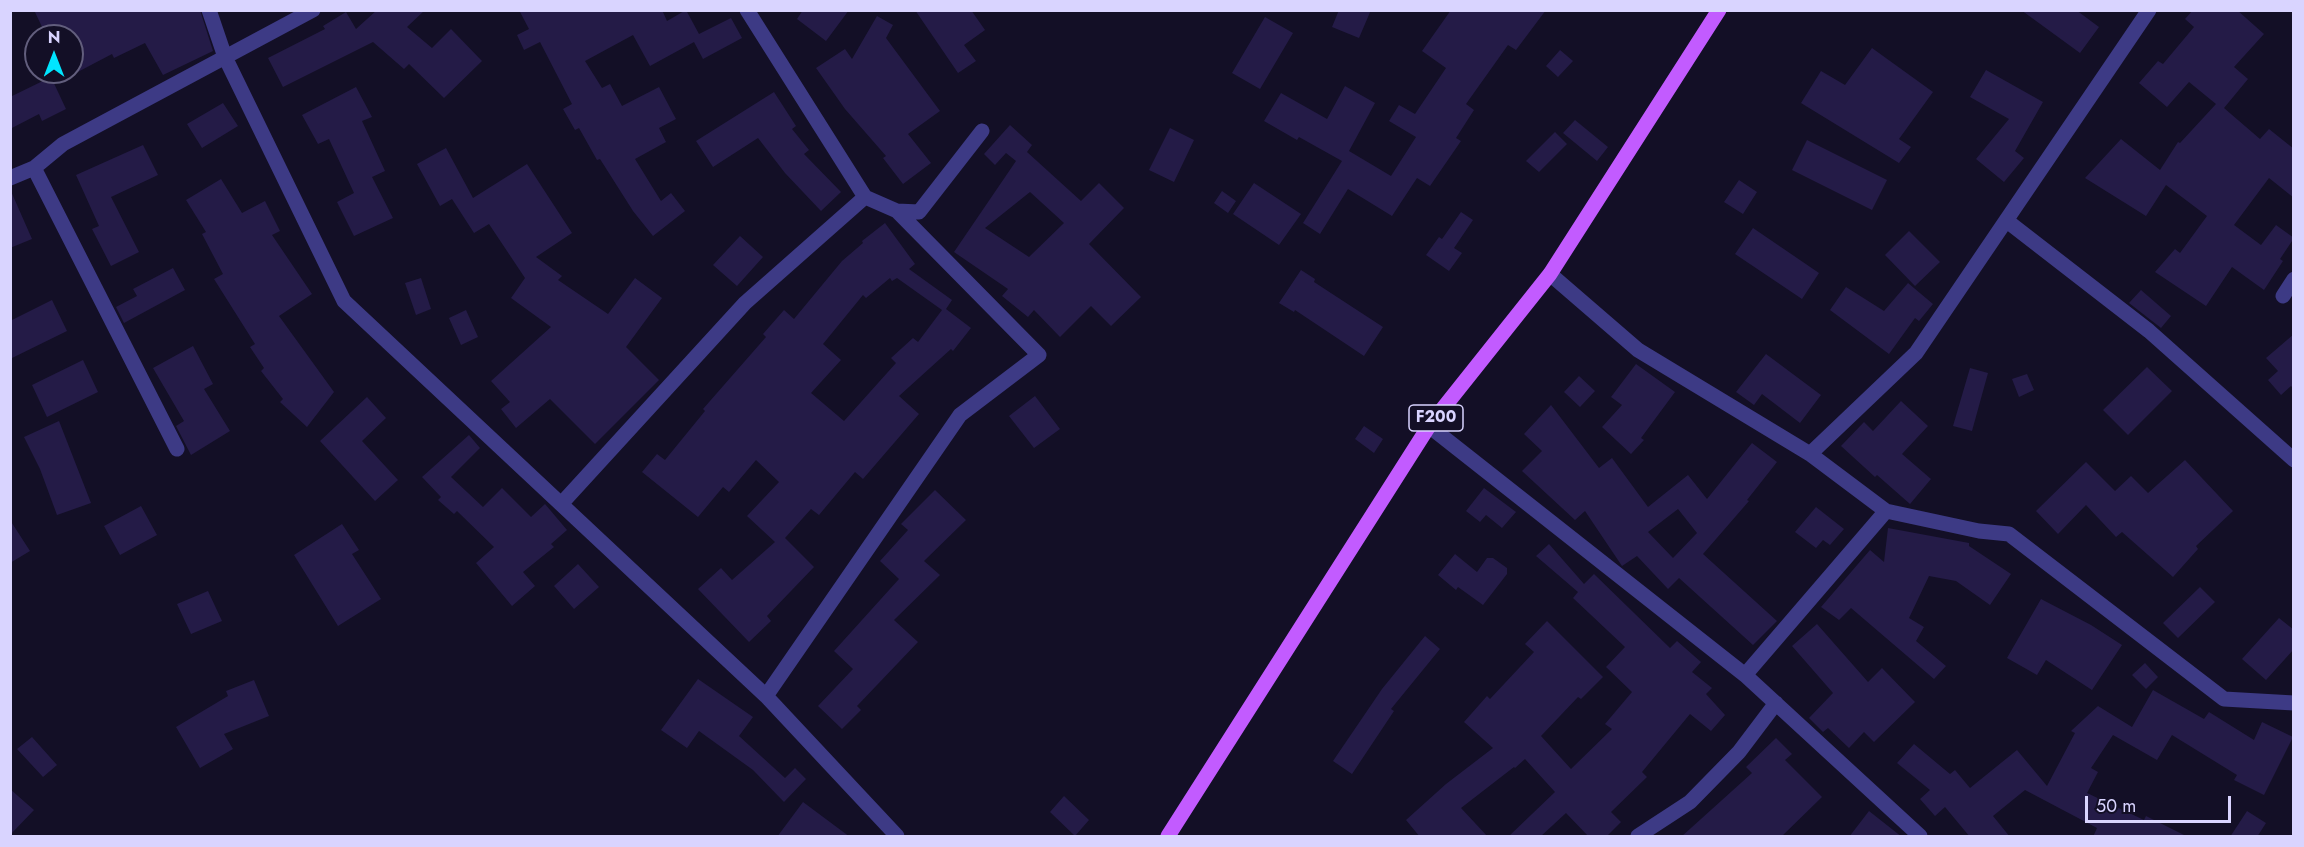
<!DOCTYPE html>
<style>
body{margin:0}
#map{position:relative;width:2304px;height:847px;overflow:hidden;background:#130f26;font-family:Jost,sans-serif}
canvas{display:block}
.frame{position:absolute;inset:0;border:12px solid #d9d4ff;pointer-events:none}
.north{position:absolute;left:24px;top:24px;width:60px;height:60px;box-sizing:border-box;background:#130f26;border:2px solid #625e7d;border-radius:50%;rotate:0deg;font-size:16px;font-weight:700;line-height:24px;text-align:center;color:#d9d4ff}
.north::after{content:'';display:block;margin:auto;width:21px;height:27px;background:#00e5ff;clip-path:polygon(50% 0,100% 100%,50% 72%,0 100%)}
.scale{position:absolute;left:2085px;top:796px;width:146px;height:27px;box-sizing:border-box;border:3px solid #d9d4ff;border-top:0;padding-left:8px;font-size:18px;line-height:21px;white-space:nowrap;color:#d9d4ff;-webkit-text-stroke:4px #130f26;paint-order:stroke}
</style>
<div id="map">
<canvas width="2304" height="847"></canvas>
<div class="frame"></div>
<div class="north">N</div>
<div class="scale">50 m</div>
</div>
<script>
const context = document.querySelector('canvas').getContext('2d');
context.lineJoin = 'round';
function fillPath(path, color) { context.fillStyle = color; context.fill(path, 'evenodd'); }
function trace(path, color, width, dash) { context.strokeStyle = color; context.lineWidth = width; context.lineCap = dash ? 'butt' : 'round'; context.setLineDash(dash || []); context.stroke(path); }
function label(font, color, halo, rows, align = 'center') {
  context.font = font + ' Jost,sans-serif'; context.lineWidth = 4.5; context.setLineDash([]); context.textBaseline = 'middle'; context.strokeStyle = halo; context.fillStyle = color; for (const [text, x, y, turn = 0] of rows) {
    context.save(); context.translate(x, y); context.rotate((+turn || 0) * Math.PI / 180); context.textAlign = isNaN(turn) ? turn : align; if (halo) context.strokeText(text, 0, 0); context.fillText(text, 0, 0); context.restore();
  }
}
fillPath(new Path2D(`
 M34,10H200L213,51L163,75L145,43L114,58L112,54L72,75V36H50L46,28L43,29Z
 M377,10H425L407,27L432,48L451,29L482,61L444,98L409,64L404,69L373,42L283,87L268,58L325,29L323,26L346,12L356,29Z
 M519,10H662L667,21L686,10L699,34L731,18L742,38L703,59L694,42L650,66L633,35L585,61L602,88L610,84L622,106L659,87L676,119L659,128L666,142L635,159L661,201L671,193L685,211L653,236L633,211L600,159L597,160L579,128L575,130L563,109L572,104L540,42L524,50L517,35L529,29Z
 M803,10H849L826,41L797,19Z
 M915,10H971L985,30L964,45L976,61L958,73Z
 M1339,10H1371L1359,38L1332,27Z
 M1451,10H1546L1516,50L1508,45L1466,104L1474,110L1456,138L1461,141L1430,186L1417,178L1392,216L1348,189L1320,234L1303,223L1342,161L1299,137L1297,140L1264,121L1281,93L1327,119L1345,86L1375,103L1349,151L1391,176L1416,137L1389,121L1399,105L1415,114L1446,68L1422,51Z
 M2021,10H2076L2099,27L2080,53Z
 M2193,10H2237L2264,34L2234,67L2248,79L2224,108L2260,139L2269,129L2294,149V198L2269,178L2234,225L2261,245L2276,225L2294,238L2280,259L2283,261L2264,290L2232,267L2206,306L2155,272L2175,249L2180,253L2207,216L2166,185L2146,216L2085,178L2121,139L2160,170L2178,142L2180,143L2216,104L2189,82L2167,107L2139,83L2158,61L2163,64L2194,27L2185,19Z
 M877,16L893,25L886,38L940,111L908,134L931,163L903,184L883,158L886,156L845,109L816,68L845,49L852,59Z
 M1265,17L1293,33L1260,89L1232,73Z
 M1872,48L1933,92L1899,139L1911,147L1899,163L1801,103L1821,71L1845,85Z
 M1560,50L1573,61L1558,77L1546,66Z
 M1986,70L2043,102L2015,151L2024,158L2004,182L1976,159L2009,119L1970,97Z
 M51,77L66,109L42,121L39,114L10,129V97Z
 M356,87L372,117L362,121L385,171L372,177L393,218L354,236L337,202L354,193L329,139L318,144L302,115Z
 M774,92L796,126L792,129L809,150L804,154L841,192L821,211L785,173L758,138L713,167L696,141Z
 M223,103L238,126L202,148L187,124Z
 M1575,120L1608,147L1597,161L1563,133Z
 M1010,125L1032,145L1027,152L1081,201L1099,183L1124,208L1089,244L1141,297L1111,326L1091,306L1060,337L1034,310L1028,317L1002,296L1008,289L954,252L1016,161L1006,153L995,165L984,154ZM1030,192L1064,223L1029,257L985,228Z
 M1170,128L1194,140L1174,182L1149,170Z
 M1555,132L1567,144L1539,172L1526,161Z
 M1807,140L1887,180L1872,210L1792,170Z
 M143,145L158,175L111,197L139,252L111,266L92,229L99,226L76,175Z
 M446,148L473,198L527,164L572,233L536,257L562,276L558,280L608,314L635,278L662,298L626,347L659,380L595,444L550,399L516,428L501,409L510,402L491,381L551,327L511,298L525,278L489,224L474,233L452,199L440,206L417,164Z
 M221,179L242,213L265,201L280,231L272,235L312,294L279,316L334,392L307,427L280,402L283,399L261,371L264,368L250,347L255,344L214,279L223,274L202,234L206,232L186,200Z
 M1739,180L1757,192L1743,214L1724,202Z
 M1254,183L1301,214L1279,245L1233,214Z
 M10,189L32,239L10,248Z
 M1222,191L1236,201L1228,213L1214,203Z
 M1461,212L1473,220L1454,248L1462,253L1449,271L1426,255L1439,237L1442,239Z
 M885,223L915,264L909,269L952,300L946,309L971,328L953,351L951,349L899,396L919,414L863,479L855,472L819,515L811,509L785,538L814,567L767,616L771,621L749,642L698,589L721,568L732,580L775,542L747,516L779,482L756,460L729,492L723,487L698,517L642,472L657,454L665,460L705,411L703,409L766,337L763,334L784,310L794,319L842,261L863,243L862,241ZM890,278L892,281L897,278L942,310L918,342L913,338L891,358L896,363L844,421L811,393L841,360L823,344L863,295L866,298Z
 M1753,228L1819,273L1802,299L1735,254Z
 M1909,231L1940,262L1915,286L1885,255Z
 M740,236L763,257L737,286L713,265Z
 M173,268L185,290L124,323L116,307L137,296L133,289Z
 M1301,270L1315,279L1314,282L1383,327L1364,356L1295,310L1294,312L1279,303Z
 M421,278L431,309L416,315L405,283Z
 M1908,283L1933,304L1919,321L1915,318L1889,354L1830,310L1846,287L1884,311Z
 M2141,290L2171,316L2161,328L2129,303Z
 M52,300L67,331L10,359V321Z
 M466,310L478,337L461,345L449,318Z
 M2294,334V389L2291,386L2281,395L2268,380L2278,371L2266,358Z
 M193,346L213,384L204,389L230,431L191,455L176,426L184,421L153,368Z
 M1766,354L1821,395L1800,423L1762,394L1754,405L1736,392Z
 M83,360L98,392L47,417L32,385Z
 M1636,364L1675,392L1641,438L1644,440L1631,454L1602,427L1622,405L1611,397Z
 M2147,367L2172,391L2128,435L2103,410Z
 M1970,368L1988,373L1972,431L1953,426Z
 M2027,374L2034,390L2019,397L2012,379Z
 M1579,376L1595,391L1580,407L1564,392Z
 M1035,396L1060,429L1034,448L1009,416Z
 M367,397L386,418L362,441L398,480L375,501L320,441Z
 M1901,401L1928,426L1902,454L1931,479L1910,504L1877,475L1875,477L1841,446L1864,422L1873,431Z
 M1551,405L1599,468L1612,458L1648,507L1688,475L1707,499L1752,443L1777,462L1747,500L1749,501L1703,554L1777,621L1753,645L1679,578L1668,589L1637,556L1622,566L1585,511L1575,520L1522,471L1542,451L1524,434ZM1678,509L1697,533L1673,558L1648,532Z
 M59,421L91,503L57,515L40,469L24,437Z
 M1364,426L1383,439L1374,453L1355,439Z
 M469,435L480,448L451,477L483,507L502,488L531,517L545,504L567,530L551,544L554,547L523,572L535,586L512,606L476,563L494,547L457,511L454,514L438,500L441,497L422,477Z
 M2185,460L2233,511L2196,546L2198,549L2173,577L2122,532L2116,537L2086,505L2058,534L2036,511L2086,462L2115,491L2131,476L2148,493Z
 M1484,488L1516,512L1502,528L1486,515L1480,522L1466,511Z
 M935,490L966,520L924,561L940,575L894,620L918,642L857,706L861,710L842,729L818,706L853,669L834,651L899,579L880,561L908,530L901,524Z
 M141,506L157,535L120,555L104,526Z
 M1816,507L1844,529L1830,545L1823,540L1816,548L1795,532Z
 M10,520L30,551L10,563Z
 M342,524L359,550L352,554L381,599L338,626L294,555Z
 M1888,528L1969,543V546L2011,574L1990,605L1956,581L1929,576L1909,618L1924,627L1916,641L1946,666L1934,679L1851,608L1839,620L1821,607L1870,550L1884,562Z
 M1549,544L1584,584L1594,574L1670,648L1677,641L1701,662L1692,672L1712,688L1706,694L1725,715L1711,731L1690,714L1642,772L1647,777L1611,812L1621,822L1606,837H1589L1566,813L1540,837H1508L1555,792L1525,759L1515,768L1514,767L1461,808L1488,837H1420L1406,820L1446,784L1493,748L1464,722L1487,696L1490,699L1534,652L1525,644L1547,621L1603,677L1581,699L1578,697L1541,736L1571,769L1612,729L1605,724L1632,692L1606,667L1625,647L1573,598L1578,592L1536,556Z
 M1455,554L1477,572L1487,558H1493L1507,568V574L1483,605L1458,587L1456,590L1438,575Z
 M578,564L599,587L574,609L554,586Z
 M2200,587L2215,602L2178,638L2163,623Z
 M208,591L222,621L191,634L177,604Z
 M2041,599L2091,625L2122,645L2092,690L2046,660L2037,675L2007,658Z
 M2279,618L2294,630V649L2266,680L2242,659Z
 M1817,624L1868,682L1882,668L1915,702L1874,742L1864,732L1849,748L1828,728L1823,732L1809,718L1833,693L1792,646Z
 M1425,636L1440,649L1391,709L1394,711L1352,774L1333,761L1382,689Z
 M2145,663L2158,677L2146,689L2132,675Z
 M698,679L753,717L739,736L785,778L795,768L806,779L784,802L753,770L699,731L687,748L661,730Z
 M254,680L269,716L224,734L233,749L200,768L176,727L228,696L226,691Z
 M2153,690L2204,719L2209,712L2254,740L2262,722L2293,737L2264,795L2234,780L2237,775L2172,735L2157,760L2113,735L2091,768L2098,772L2087,793L2144,820L2146,816L2188,837H2093L2097,828L2025,790L1993,816L2010,837H1970L1945,807L1935,816L1920,799L1930,790L1897,763L1914,744L1950,774L1955,770L1970,788L2017,750L2047,786L2075,733L2071,731L2098,706L2132,727Z
 M32,737L57,765L43,777L17,749Z
 M1776,738L1792,754L1785,760L1822,797L1781,837H1681L1752,773L1746,767Z
 M10,789L34,810L10,835Z
 M1064,796L1089,820L1075,836L1050,812Z
 M803,802L850,837H777Z
 M1869,811L1902,837H1849Z
 M2247,811L2266,823L2257,837H2230Z`), '#241b47');
trace(new Path2D(`
 M209,10L225,57L344,301L766,696L897,836
 M747,10L865,197
 M34,168L177,449
 M10,178L34,168L63,144L313,10
 M2007,221L2149,331L2294,460
 M1550,274L1638,350L1810,454L1886,511L1979,531L2009,534L2224,699L2294,703
 M2283,296L2294,279
 M1429,426L1745,675L1920,836
 M1810,454L1916,353L2149,10
 M562,503L745,303L865,197L897,211L919,212L982,131
 M1745,675L1886,511
 M766,696L960,415L1039,355L897,211
 M1638,836L1690,802L1739,752L1776,703`), '#3d3a85', 15);
trace(new Path2D(`
 M1168,836L1429,426L1550,274L1719,10`), '#c25bff', 15);
for (const [x, y, w] of [
 [1436,418,54]
]) { const box = new Path2D(); box.roundRect(x - w / 2, y - 13, w, 26, 4.5); context.fillStyle = '#130f26'; context.fill(box); trace(box, '#d9d4ff', 1.5); }
label('bold 16px', '#d9d4ff', null, [
 ["F200",1436,418]
]);
</script>
